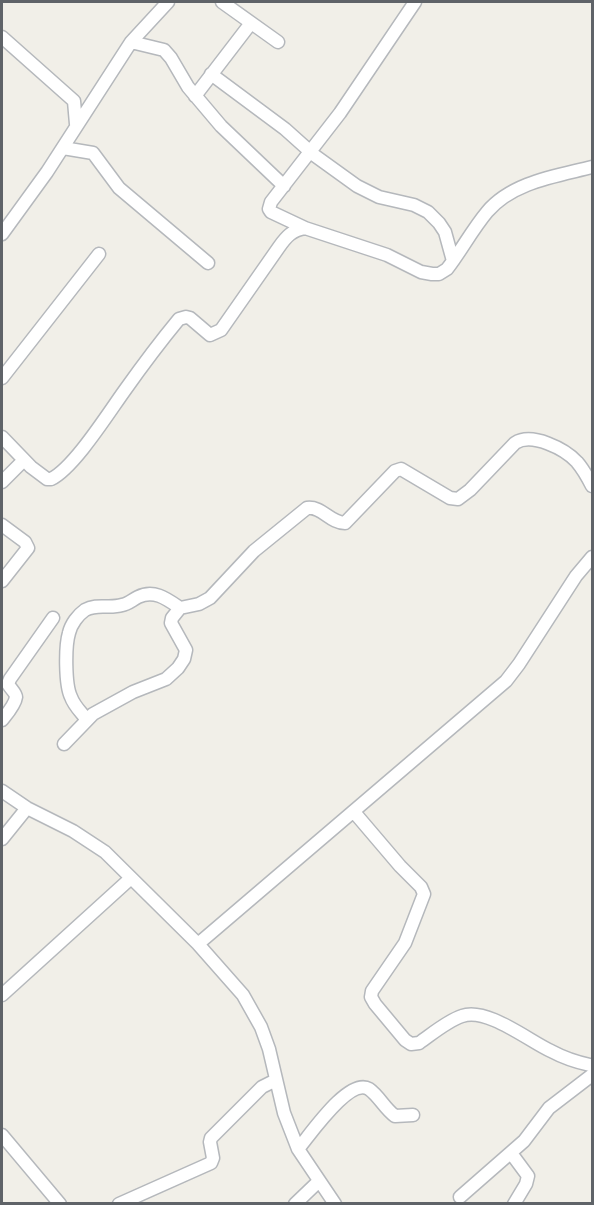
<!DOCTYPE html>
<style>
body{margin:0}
#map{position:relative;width:594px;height:1205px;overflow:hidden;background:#f1efe8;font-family:Commissioner,sans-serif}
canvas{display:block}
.frame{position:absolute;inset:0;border:3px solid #5f6368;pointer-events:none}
</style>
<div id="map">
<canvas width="594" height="1205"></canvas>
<div class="frame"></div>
</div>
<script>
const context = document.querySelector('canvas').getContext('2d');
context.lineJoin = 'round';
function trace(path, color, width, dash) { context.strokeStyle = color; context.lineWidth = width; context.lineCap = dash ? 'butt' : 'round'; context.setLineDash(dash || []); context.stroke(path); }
const minor = new Path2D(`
 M222,2L278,42
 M2,37L74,101L76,124
 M131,42L164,50L171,58L188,87L221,126L284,186
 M211,74L285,129L314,155L357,186L379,197L414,205L428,212L439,223L445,232L453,261
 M195,96L251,23
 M63,148L93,153L119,188L208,263
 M305,228L271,212L269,209L271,202L340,113L415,2
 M2,234L47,172L131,42L168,2
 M2,378L99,254
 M2,437L31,467L47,479H51C74,468 109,412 125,390C142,366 160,342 179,319L186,317L190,318L210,335L221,330L279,247C286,237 292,230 305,228L387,255L421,272L432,274H439L447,269C461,251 472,230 487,212C512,182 557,176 592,167
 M2,482L24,460
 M2,525L25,542L28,548L2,581
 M2,720C6,715 15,705 16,697C16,693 10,688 8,684L10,679L53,618
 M87,720C82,713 74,706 71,697C65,685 65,646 69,633C71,624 78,615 85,610C97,603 109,609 122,605C128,604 132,600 138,597C154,589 167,599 180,608
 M64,744L93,714L133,692L166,679L178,668L184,659L186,650L171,623L172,618L180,608L199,604L210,598L254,551L307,508C322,506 330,523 345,523L395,471L401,469L450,498L458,499L470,490L515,443C532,432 565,449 577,462C583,469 588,478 592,486
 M2,791L27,808L73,831L105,852L198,944L243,995L261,1027L269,1049L284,1113L298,1149L335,1204
 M354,812L400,866L421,887L424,894L405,943L372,991L371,997L375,1004L405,1040L411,1044L419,1043C432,1034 447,1021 462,1016C487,1007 529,1041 551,1051C564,1058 576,1062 590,1065
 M2,839L27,808
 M198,944L506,681L519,664L576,576L592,557
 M2,995L131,878
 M2,1135L60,1204
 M298,1149C310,1135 349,1077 369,1089C379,1096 385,1109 395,1116L413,1115
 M511,1153L528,1176L526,1184L514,1204
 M460,1197L524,1141L549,1108L592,1075
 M119,1204L211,1163L213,1158L210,1142L211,1138L262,1087L276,1080
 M295,1204L319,1181`);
trace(minor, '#b5b8bc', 15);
trace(minor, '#fff', 12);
</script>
